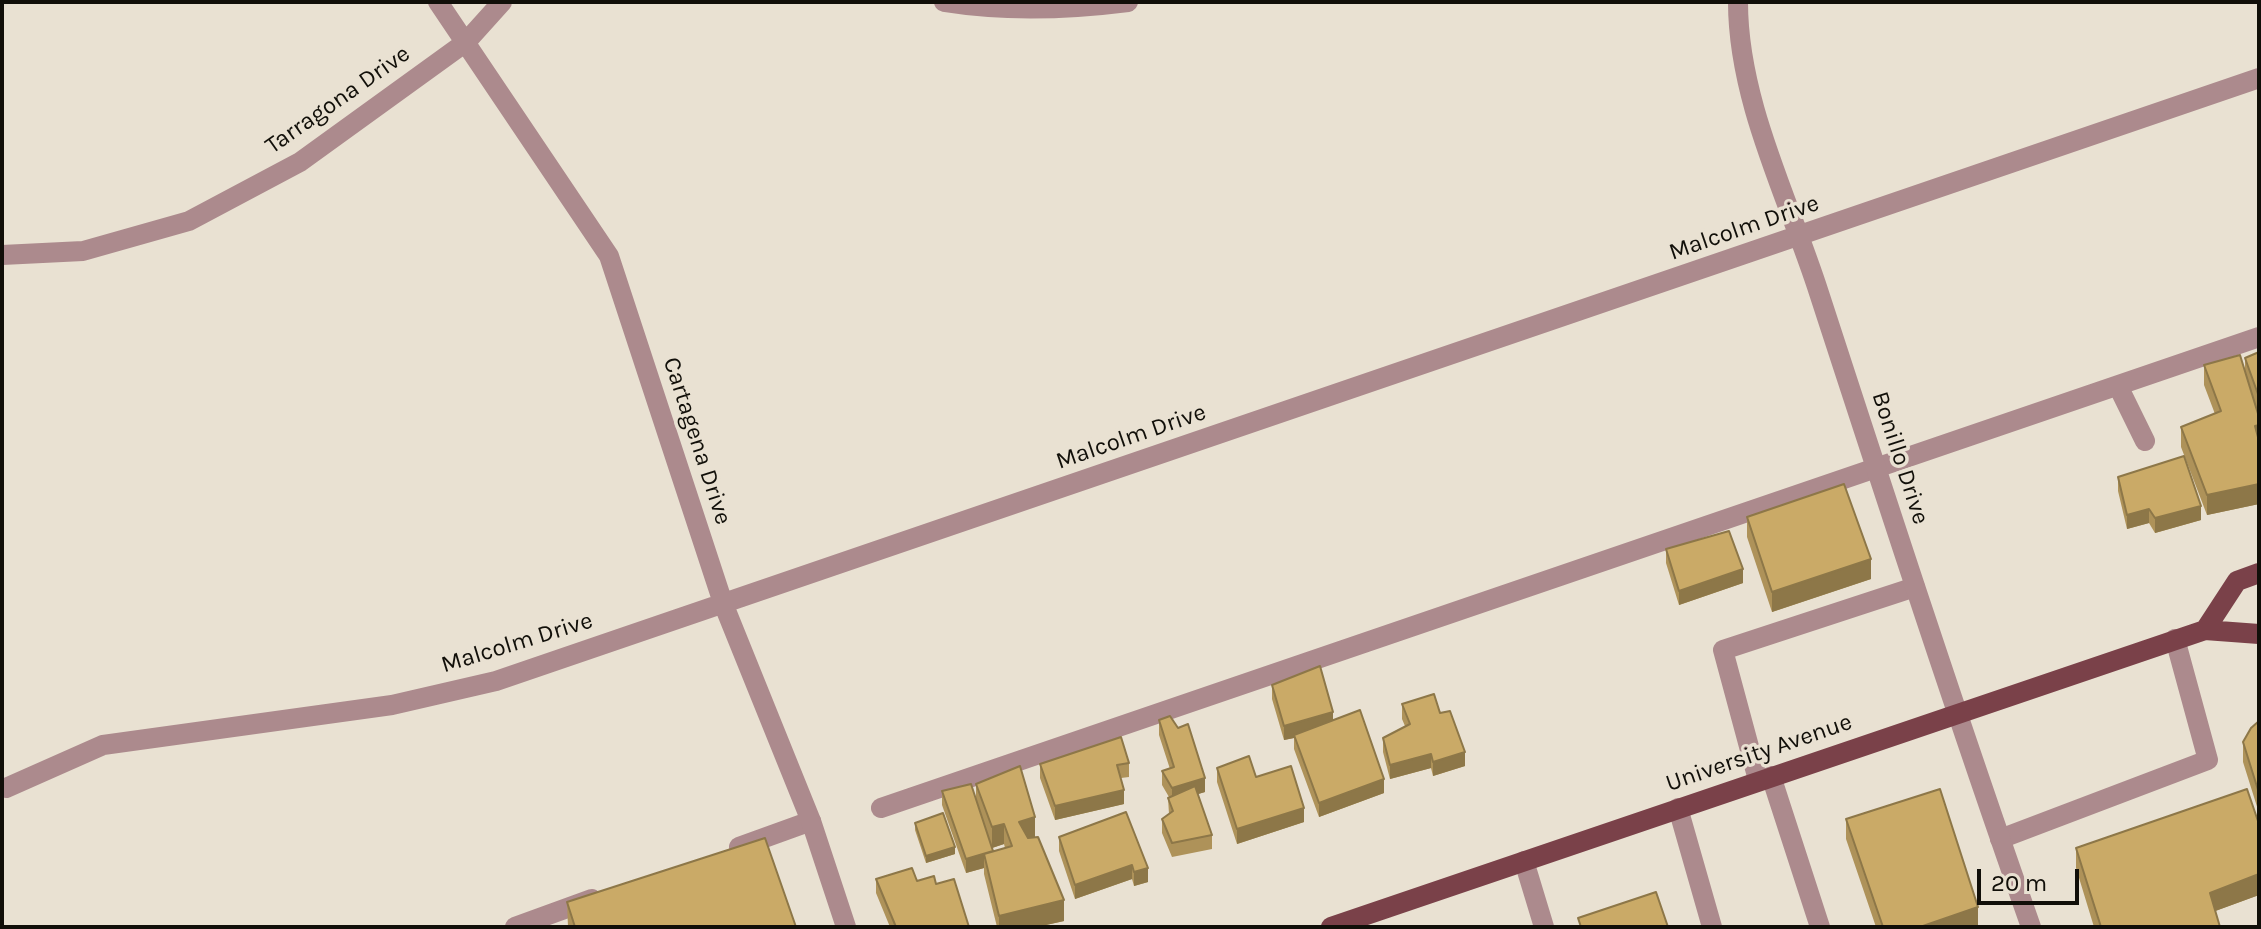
<!DOCTYPE html>
<style>
body{margin:0}
#map{position:relative;width:2261px;height:929px;overflow:hidden;background:#e9e1d2;font-family:Karla,sans-serif}
canvas{display:block}
.frame{position:absolute;inset:0;border:4px solid #110f09;pointer-events:none}
.scale{position:absolute;left:1977px;top:869px;width:102px;height:36px;box-sizing:border-box;border:4px solid #110f09;border-top:0;padding-left:10px;font-size:24px;line-height:28px;white-space:nowrap;color:#110f09;-webkit-text-stroke:6px #e9e1d2;paint-order:stroke}
</style>
<div id="map">
<canvas width="2261" height="929"></canvas>
<div class="frame"></div>
<div class="scale">20 m</div>
</div>
<script>
const context = document.querySelector('canvas').getContext('2d');
context.lineJoin = 'round';
function trace(path, color, width, dash) { context.strokeStyle = color; context.lineWidth = width; context.lineCap = dash ? 'butt' : 'round'; context.setLineDash(dash || []); context.stroke(path); }
function fillPath(path, color) { context.fillStyle = color; context.fill(path, 'evenodd'); }
function label(font, color, halo, rows, align = 'center') {
  context.font = font + ' Karla,sans-serif'; context.lineWidth = 7; context.setLineDash([]); context.textBaseline = 'middle'; context.strokeStyle = halo; context.fillStyle = color; for (const [text, x, y, turn = 0] of rows) {
    context.save(); context.translate(x, y); context.rotate((+turn || 0) * Math.PI / 180); context.textAlign = isNaN(turn) ? turn : align; if (halo) context.strokeText(text, 0, 0); context.fillText(text, 0, 0); context.restore();
  }
}
trace(new Path2D(`
 M2118,386L2145,441
 M1771,776L1820,927
 M1758,780L1723,650L1915,587
 M881,808L2259,337
 M1678,808L1712,927
 M2000,839L2208,760L2175,639
 M739,847L811,821
 M1524,861L1544,927
 M515,927L592,899`), '#ac8a8d', 20);
trace(new Path2D(`
 M438,2L609,256L723,603L811,821L846,927
 M944,2C1006,12 1065,10 1128,2
 M1738,2C1738,102 1789,199 1819,293C1888,505 1957,717 2031,927
 M2,255L83,251L189,221L300,162L466,42L502,2
 M6,788L103,745L392,705L496,681L2259,78`), '#ac8a8d', 20);
trace(new Path2D(`
 M2205,630L2237,581L2259,573
 M1331,927L2205,630L2259,634`), '#7a4149', 20);
fillPath(new Path2D(`
 M2259,352V504L2207,515L2181,447V427L2215,414L2204,385V365L2245,372V358Z
 M2118,477L2201,520L2155,533L2149,523L2127,529L2118,491Z
 M1747,517L1871,579L1772,612L1747,537Z
 M1666,549L1743,583L1679,605L1666,563Z
 M1272,685L1333,720L1384,793L1319,817L1294,749V738L1284,740L1272,699Z
 M1402,704L1440,713L1465,766L1433,776L1431,768L1390,779L1383,752V738L1405,726L1402,719Z
 M1159,720L1205,792L1198,794L1212,835V849L1172,857L1162,833V819L1169,814L1168,798L1169,797L1162,785V771L1170,769L1159,735Z
 M2259,721V813L2243,762V742Z
 M1129,763V777L1121,778L1124,804L1055,820L1040,778V764Z
 M1217,768L1256,777L1304,822L1237,844L1217,782Z
 M976,784L1035,837L1064,921L1037,927H997L984,874V868L966,873L942,805V791L976,800ZM1004,844L1005,848L993,851L992,848Z
 M1126,812L1148,882L1134,886L1132,879L1075,899L1059,851V837Z
 M1846,819L1978,927H1876L1846,839Z
 M915,823L955,854L926,863L915,830Z
 M2259,824V895L2215,911L2220,927H2094L2076,868V848Z
 M876,879L936,884L969,927H890L876,893Z
 M567,902L796,927H568Z`), '#ae9259');
fillPath(new Path2D(`
 M2259,425V445L2255,426Z
 M2259,484V504L2207,515V495Z
 M2201,506V520L2155,533V518Z
 M2149,509V523L2127,529V515Z
 M1871,559V579L1772,612V592Z
 M1743,569V583L1679,605V591Z
 M1333,712V727L1294,735V738L1284,740V726Z
 M1465,752V766L1433,776V762Z
 M1431,754V768L1390,779V765Z
 M1205,778V792L1172,802V788Z
 M1384,779V793L1319,817V803Z
 M1124,790V804L1055,820V806Z
 M1304,808V822L1237,844V829Z
 M1035,817V837L1019,842V822Z
 M1004,824V844L992,848V827Z
 M955,847V854L926,863V856Z
 M984,854V868L966,873V859Z
 M1132,865V879L1075,899V885Z
 M1148,868V882L1134,886V872Z
 M2259,874V895L2210,913V893Z
 M1064,900V921L1037,927H999V916Z
 M1978,907V927H1920Z`), '#8d7748');
const building = new Path2D(`
 M2259,352V397L2245,358Z
 M2240,355L2259,417V425L2255,426L2259,441V484L2207,495L2181,427L2221,411L2204,365Z
 M2184,456L2201,506L2155,518L2149,509L2127,515L2118,477Z
 M1844,484L1871,559L1772,592L1747,517Z
 M1729,531L1743,569L1679,591L1666,549Z
 M1320,666L1333,712L1284,726L1272,685Z
 M1434,694L1440,713L1450,711L1465,752L1433,762L1431,754L1390,765L1383,738L1410,724L1402,704Z
 M1360,710L1384,779L1319,803L1294,735Z
 M1170,716L1178,728L1188,724L1205,778L1172,788L1162,771L1174,767L1159,720Z
 M2259,721V793L2243,742L2251,728Z
 M1121,737L1129,763L1117,765L1124,790L1055,806L1040,764Z
 M1249,756L1256,777L1291,766L1304,808L1237,829L1217,768Z
 M1020,766L1035,817L1019,822L1028,838L1038,837L1064,900L999,916L984,854L1012,846L1004,824L992,827L976,784Z
 M971,784L993,851L966,859L942,791Z
 M1195,786L1212,835L1172,843L1162,819L1173,811L1168,798Z
 M1940,789L1978,907L1920,927H1883L1846,819Z
 M2247,789L2259,824V874L2210,893L2220,927H2101L2076,848Z
 M1126,812L1148,868L1134,872L1132,865L1075,885L1059,837Z
 M943,813L955,847L926,856L915,823Z
 M765,838L796,927H575L567,902Z
 M912,868L917,881L934,876L936,884L954,879L969,927H896L876,879Z
 M1656,892L1668,927H1581L1578,918Z`);
fillPath(building, '#caaa67');
trace(building, '#8d7748', 2);
label('24px', '#110f09', '#e9e1d2', [
 ["Tarragona Drive",338,100,-35],
 ["Malcolm Drive",1744,228,-19],
 ["Malcolm Drive",1131,437,-19],
 ["Cartagena Drive",697,441,72],
 ["Bonillo Drive",1900,458,72],
 ["Malcolm Drive",517,643,-17],
 ["University Avenue",1759,753,-19]
]);
</script>
